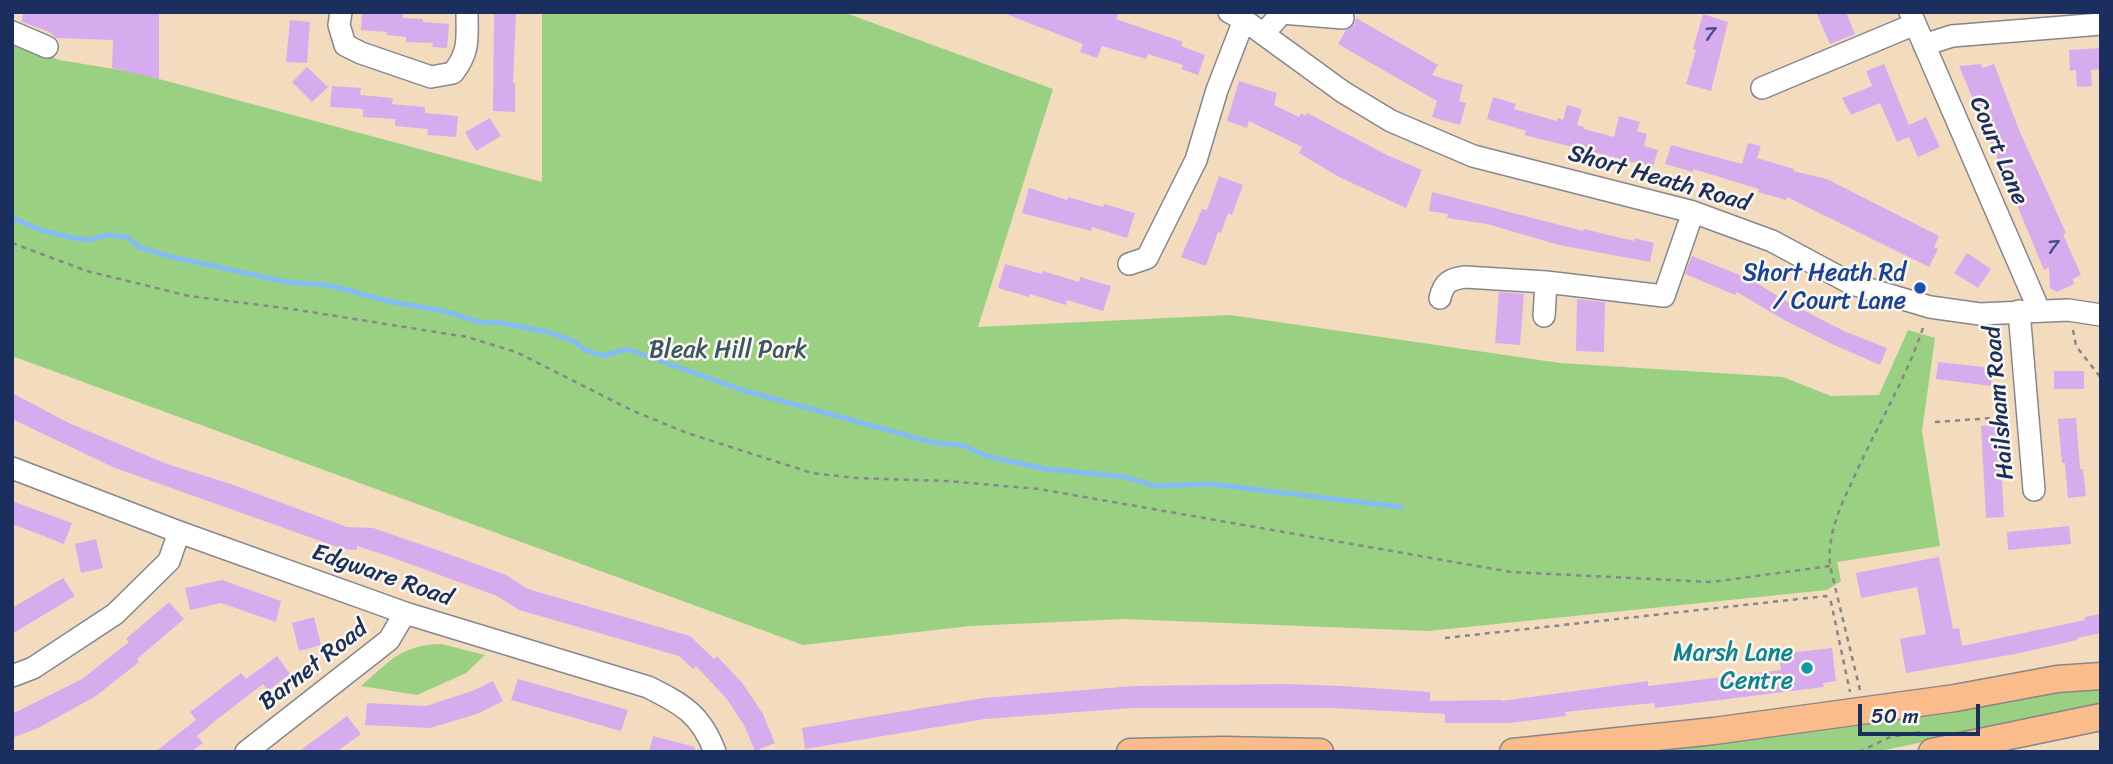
<!DOCTYPE html>
<style>
body{margin:0}
#map{position:relative;width:2113px;height:764px;overflow:hidden;background:#f3dcbd;font-family:Sriracha,sans-serif}
canvas{display:block}
.frame{position:absolute;inset:0;border:14px solid #1b2f5e;pointer-events:none}
.scale{position:absolute;left:1858px;top:704px;width:122px;height:32px;box-sizing:border-box;border:4px solid #1b2f5e;border-top:0;padding-left:9px;font-size:21px;line-height:24px;white-space:nowrap;color:#1b2f5e;-webkit-text-stroke:5px #fbf7ec;paint-order:stroke}
</style>
<div id="map">
<canvas width="2113" height="764"></canvas>
<div class="frame"></div>
<div class="scale">50 m</div>
</div>
<script>
const context = document.querySelector('canvas').getContext('2d');
context.lineJoin = 'round';
function fillPath(path, color) { context.fillStyle = color; context.fill(path, 'evenodd'); }
function trace(path, color, width, dash) { context.strokeStyle = color; context.lineWidth = width; context.lineCap = dash ? 'butt' : 'round'; context.setLineDash(dash || []); context.stroke(path); }
function label(font, color, halo, rows, align = 'center') {
  context.font = font + ' Sriracha,sans-serif'; context.lineWidth = 5; context.setLineDash([]); context.textBaseline = 'middle'; context.strokeStyle = halo; context.fillStyle = color; for (const [text, x, y, turn = 0] of rows) {
    context.save(); context.translate(x, y); context.rotate((+turn || 0) * Math.PI / 180); context.textAlign = isNaN(turn) ? turn : align; if (halo) context.strokeText(text, 0, 0); context.fillText(text, 0, 0); context.restore();
  }
}
fillPath(new Path2D(`
 M542,12H843L1053,89L978,327L1230,315L1560,363L1783,377L1831,396L1879,395L1908,330L1935,338L1922,431L1940,546L1837,562L1841,581L1827,590L1428,631L1124,619L970,626L803,645L12,356V41L59,60L133,72L542,182Z
 M442,644L485,655L466,673L417,695L361,686C390,661 401,645 442,644Z
 M2101,684V705L1875,752H1590Z`), '#9ad081');
trace(new Path2D(`
 M12,218L41,230L74,238L90,240L107,235L127,237L139,247L168,256L286,282L328,285L392,302L444,311L480,322L502,323L548,332L576,342L583,349L602,356L627,349L742,390L935,443L962,445L986,456L1046,469L1125,477L1155,486L1210,484L1401,507`), '#83bcf4', 5);
fillPath(new Path2D(`
 M23,12H159V79L112,68L113,40L56,38L50,32L22,22Z
 M362,12L403,13V18L423,19V22L449,24L447,48L432,47L433,43L406,42V37L387,35V32L361,30Z
 M494,12H516L513,83H515V112L493,111Z
 M1001,12H1119L1116,19L1183,42L1181,46L1205,55L1198,75L1181,69L1183,65L1148,54L1146,59L1102,46L1097,58L1080,52L1083,44Z
 M1816,12H1846L1855,34L1830,44Z
 M1703,14L1728,22L1711,91L1686,84L1696,50L1693,49Z
 M1356,18L1438,65L1432,75L1463,85L1459,101L1466,103L1460,125L1432,117L1437,101L1338,44L1346,30L1354,25Z
 M290,20L310,22L307,63L286,62Z
 M2101,48V69L2091,70L2092,86L2077,87L2076,70L2070,71L2069,50Z
 M1884,64L1909,125L1926,117L1940,147L1918,157L1909,137L1897,142L1880,103L1851,115L1842,98L1872,86L1866,71Z
 M1981,64L1983,68L1994,64L2019,130L2061,222L2066,233L2063,234L2081,275L2073,279L2074,284L2057,292L2050,288L2049,267L2044,270L1959,66Z
 M307,67L328,87L312,102L292,82Z
 M1239,81L1277,93L1274,105L1299,117L1301,113L1306,116L1307,113L1387,155L1422,170L1406,208L1339,177L1299,153L1302,147L1249,121L1247,128L1227,121Z
 M332,86L361,88L360,95L393,98L392,104L425,107V113L458,116L456,137L427,135L428,129L395,126V119L363,117V109L330,107Z
 M1493,97L1516,104L1514,109L1557,121L1558,118L1563,120L1567,105L1582,109L1577,125L1585,127L1584,129L1614,137L1619,116L1640,122L1637,131L1647,134L1644,146L1658,150L1653,167L1524,135L1526,131L1487,119Z
 M490,118L501,136L476,151L465,132Z
 M1748,143L1761,146L1757,158L1794,169L1793,171L1827,179L1939,236L1934,247L1938,249L1929,267L1787,197L1786,200L1758,192L1759,189L1693,169V172L1665,164L1671,145L1742,164Z
 M1219,176L1243,185L1232,215L1228,213L1221,233L1218,232L1206,266L1181,257L1202,209L1207,210Z
 M1029,188L1067,200L1068,197L1103,207L1104,204L1135,213L1127,238L1092,227L1091,231L1022,213Z
 M1432,192L1583,231L1584,229L1634,241V238L1654,243L1650,262L1559,245L1487,224L1447,218L1448,214L1429,211Z
 M1967,253L1991,269L1978,288L1954,273Z
 M1692,256L1752,280L1789,303L1846,332L1887,348L1880,365L1832,344L1784,320L1737,292L1735,295L1685,274Z
 M1005,264L1042,274L1043,271L1079,282L1080,277L1111,286L1103,311L1067,300L1066,305L1030,294L1029,297L998,288Z
 M1499,292L1524,294L1520,345L1495,343Z
 M1577,299L1605,302L1604,352L1576,351Z
 M1938,362L1993,368L1991,386L1936,379Z
 M2054,371H2084V389H2054Z
 M12,393L69,423L167,464L231,484L347,527L373,528L440,551L506,575L528,589L690,636L714,659L717,656L743,684L763,714L775,743L755,751L744,725L726,698L696,666L693,669L679,656L519,610L497,596L388,556L357,546V550L343,549L115,468L12,419Z
 M2076,418L2080,469H2083L2086,496L2068,498L2065,463H2062L2058,419Z
 M1999,424L2004,517L1986,518L1981,426Z
 M12,501L72,523L64,544L12,524Z
 M2069,526L2071,544L2008,550L2007,532Z
 M96,539L103,568L81,573L75,544Z
 M1939,557L1953,629L1959,628L1962,646L2085,620L2084,617L2101,614V633L2077,638V640L2015,654L1906,673L1900,639L1926,634L1917,587L1861,598L1856,573Z
 M63,578L75,596L12,634V608Z
 M222,580L281,601L276,622L221,603L190,610L185,588Z
 M169,602L184,619L137,659L139,662L96,696L38,728L12,738V714L82,679L129,642L126,639Z
 M314,617L321,645L299,651L292,623Z
 M1832,648L1836,681L1823,683L1824,687L1655,708L1654,703L1623,706L1565,712L1566,716L1509,723H1445V714L1333,708H1132L985,719L805,749L802,728L983,698L1134,686L1283,684L1342,686L1430,692V701L1502,700V701L1648,681V686L1781,670L1779,654Z
 M277,656L290,674L268,691L263,684L215,721L197,736L203,743L191,752H155L196,720L190,712L202,703L241,673L246,679Z
 M518,679L628,710L621,731L511,700Z
 M493,681L503,701L477,714L430,728L365,725L367,703L426,706L472,691Z
 M347,716L361,734L336,752H298Z
 M653,736L695,747V752H649Z`), '#d6acef');
const minor = new Path2D(`
 M341,12L339,25L345,45L361,53L431,77L453,73C470,51 467,39 467,12
 M1229,12L1244,20L1343,92L1391,121L1473,156L1693,212L1772,241L1852,284L1930,307L1980,314L2068,310L2101,315
 M1910,12L2039,310
 M12,32L47,47
 M1263,34L1282,13L1343,18
 M1924,45L1952,36L2101,24
 M1762,88L1915,24
 M1129,264L1147,258L1196,160L1217,90L1244,20
 M1440,298C1444,282 1450,279 1465,277L1546,282L1664,296L1693,212
 M2019,311L2034,490
 M1544,316L1546,282
 M12,468L179,532L405,613L648,687C682,704 701,714 715,752
 M12,676L33,668L115,614L169,561L179,532
 M246,752L389,640L405,613`);
const major = new Path2D(`
 M1130,752L1223,750L1320,752
 M1513,752L1714,731L1955,698L2057,679L2101,676
 M1932,752L2101,717`);
trace(minor, '#87868e', 24);
trace(major, '#87868e', 29);
trace(new Path2D(`
 M12,243L87,271L189,296L292,309L467,337L516,352L631,410L687,433L812,473L855,478L947,481L1039,489L1511,572L1712,582L1830,566
 M2073,330L2076,346L2101,378
 M1935,422L2008,417
 M1445,638L1826,596L1831,602L1850,692
 M1860,690L1830,566C1827,532 1842,503 1856,473C1878,424 1907,377 1924,325
 M1859,752L1890,737L1922,732`), '#87868e', 2.5, [5, 5]);
trace(minor, '#fff', 21);
trace(major, '#f9bc8a', 26);
for (const [x, y, r, color] of [
 [1920,288,7,"#1a4fb4"],
 [1807,668,7,"#0f9aa8"]
]) { const dot = new Path2D(); dot.arc(x, y, r, 0, 2 * Math.PI); context.fillStyle = color; context.fill(dot); trace(dot, '#fbf7ec', 2.5); }
label('21px', '#4a4e82', null, [
 ["7",1710,36],
 ["7",2053,249]
]);
label('24px', '#1b2f5e', '#fbf7ec', [
 ["Court Lane",1998,151,67],
 ["Short Heath Road",1659,179,16],
 ["Hailsham Road",2000,403,-95],
 ["Edgware Road",382,576,19],
 ["Barnet Road",314,666,-38]
]);
label('24px', '#164399', '#fbf7ec', [
 ["Short Heath Rd",1906,274],
 ["/ Court Lane",1906,302]
], 'right');
label('24px', '#3b5767', '#fbf7ec', [
 ["Bleak Hill Park",728,351]
]);
label('24px', '#0d838f', '#fbf7ec', [
 ["Marsh Lane",1793,654],
 ["Centre",1793,682]
], 'right');
</script>
